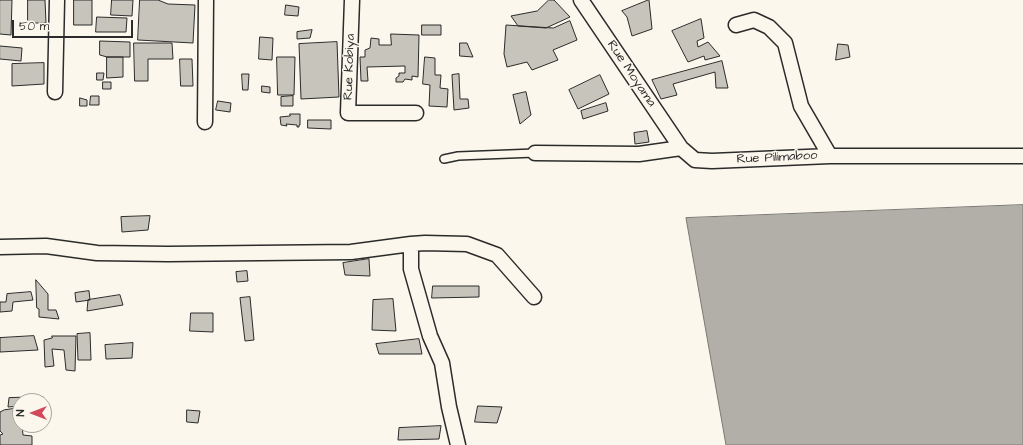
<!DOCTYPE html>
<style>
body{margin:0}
#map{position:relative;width:1023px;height:445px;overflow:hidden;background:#fbf7ec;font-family:"Architects Daughter",sans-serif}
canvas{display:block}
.north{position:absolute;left:12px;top:393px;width:40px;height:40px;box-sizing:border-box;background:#fbf7ec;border:1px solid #a8a59f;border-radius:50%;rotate:270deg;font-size:11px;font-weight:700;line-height:16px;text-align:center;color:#2b2b2b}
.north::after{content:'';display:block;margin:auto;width:14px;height:18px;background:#d1495b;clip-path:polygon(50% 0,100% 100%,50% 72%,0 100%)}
.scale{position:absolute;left:12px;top:20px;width:121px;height:18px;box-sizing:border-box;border:2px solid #2b2b2b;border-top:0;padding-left:5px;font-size:12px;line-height:14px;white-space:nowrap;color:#2b2b2b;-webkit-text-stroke:3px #fbf7ec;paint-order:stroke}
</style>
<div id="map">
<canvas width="1023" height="445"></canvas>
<div class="north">N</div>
<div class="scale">50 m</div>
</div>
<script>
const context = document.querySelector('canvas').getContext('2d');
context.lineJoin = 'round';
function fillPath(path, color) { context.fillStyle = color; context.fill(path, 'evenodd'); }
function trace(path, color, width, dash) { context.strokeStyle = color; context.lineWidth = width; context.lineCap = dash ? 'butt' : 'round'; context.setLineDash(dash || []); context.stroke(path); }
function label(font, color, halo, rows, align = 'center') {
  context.font = font + ' "Architects Daughter",sans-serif'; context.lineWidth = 3; context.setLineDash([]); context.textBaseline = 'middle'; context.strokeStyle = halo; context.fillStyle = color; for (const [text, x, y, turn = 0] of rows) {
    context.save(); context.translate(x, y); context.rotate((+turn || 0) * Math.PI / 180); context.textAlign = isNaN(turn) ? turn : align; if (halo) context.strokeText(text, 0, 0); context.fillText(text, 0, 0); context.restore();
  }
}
const water = new Path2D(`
 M1023,205V445H726L686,218Z`);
fillPath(water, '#b1afa7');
trace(water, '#7b7a75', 1);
const building = new Path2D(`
 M0,0H12L11,35L0,34Z
 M28,0H45L46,23H28Z
 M74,0H92V25H74Z
 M112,0H133L132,16L111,15Z
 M140,0H158L168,4L195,5L193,43L138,40Z
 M549,0H554L570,17L546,28L518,26L511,16L537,11Z
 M649,0L652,29L632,36L627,17L622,11Z
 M286,5L299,7L298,16L285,15Z
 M97,17L127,18L126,32H96Z
 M701,19L704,38L697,41L698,47L708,42L720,56L705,60L704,56L688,62L672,31Z
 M570,21L577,40L553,50L558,60L532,70L527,62L507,67L504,54L506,25L553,28Z
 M422,25H441V35H422Z
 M312,30L310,38L297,39V32Z
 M391,34L419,35L418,77L412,76V80L405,79L403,82H396V78L399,76V73H405V66L367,67L368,81H361L360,57H365V50L370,48L371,38L379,39V45H391Z
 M260,37L273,38L272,60L259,59Z
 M100,41L130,42V57H107L100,55Z
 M337,42L339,97L301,99L299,44Z
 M134,43H172L173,59H148V81H135Z
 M460,43H467L473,57L460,56Z
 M838,44L848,45L850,57L836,60Z
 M0,46L22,48L21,61L0,59Z
 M107,57H123V77L107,78Z
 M277,57H295L294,95H278Z
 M425,57L435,58V75H441L440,88L448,89L447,107L429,106L430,85L423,84Z
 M180,59H192L193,86H181Z
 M722,61L728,88H716L715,72L673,84L677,95L661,99L652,80Z
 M44,63V84L12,86V64Z
 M97,73H104L103,80H97Z
 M242,74H249L248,90H243Z
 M459,74L460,99H468L469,108L454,110L452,75Z
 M600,75L609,94L578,109L569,90Z
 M103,82H111V89H103Z
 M262,86L270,87V93L262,92Z
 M526,92L531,115L520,124L513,95Z
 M91,96H99V105H90Z
 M293,96V106H281V97Z
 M80,98L87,100V106H80Z
 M218,101L231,103L230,112L216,110Z
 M606,103L608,111L583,119L581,111Z
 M290,114H300V125H299V127H297V125L286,124L287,126L281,125L280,117L290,116Z
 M308,120H331V129L308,128Z
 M647,131L649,142L635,144L634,133Z
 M150,216L148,230L122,232L121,217Z
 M369,259L370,276L345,275L343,263Z
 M247,271L248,281L237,282L236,272Z
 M36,280L48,294V310H56L59,319L39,317V309L37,308Z
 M433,286H479V297L432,298Z
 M89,291L90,300L76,302L75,293Z
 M31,292L33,300L13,302L12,311L0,312V302H6L7,294Z
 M120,295L123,305L87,311L88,300Z
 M250,297L254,340L245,341L240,298Z
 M393,299L396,331L372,330L373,300Z
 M191,313H213V332L190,331Z
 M90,333L91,360H78L77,334Z
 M34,336L38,350L0,352V338Z
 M52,336H76L75,371L66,370L64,350L52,349L54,366L45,367L44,340L52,338Z
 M419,339L422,354H379L376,344Z
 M133,343L132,358L106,359L105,345Z
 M43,397L46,406H44V401H20V406L8,407L9,398Z
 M478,406L502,407L497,423L475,422Z
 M20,408V425H22L23,435L32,436V445H0V435L3,434L0,431V412L4,410Z
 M187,410L200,411L198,423L187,422Z
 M441,426L439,439L398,440L399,428Z`);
fillPath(building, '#c7c4bc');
trace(building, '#2b2b2b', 1);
const lane = new Path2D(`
 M444,159L458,156L535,153`);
const street = new Path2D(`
 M352,0L348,113H416
 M581,0L681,148
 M736,25L754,20L769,27L785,43L801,106L830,156
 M55,92L57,0
 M205,122L206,0
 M535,153L639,154L681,148L695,160L712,161L830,156H1023
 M411,244V269L430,336L442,363L449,407L458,445
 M0,247L46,246L97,253L168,254L351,252L411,244L425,243L467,244L497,255L534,297`);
trace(lane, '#2b2b2b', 10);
trace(street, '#2b2b2b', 17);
trace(lane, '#fbf7ec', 7);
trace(street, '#fbf7ec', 14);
label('13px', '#2b2b2b', '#fbf7ec', [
 ["Rue Kobiya",350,67,-88],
 ["Rue Moyama",631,74,56],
 ["Rue Pilimaboo",777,158,-3]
]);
</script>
